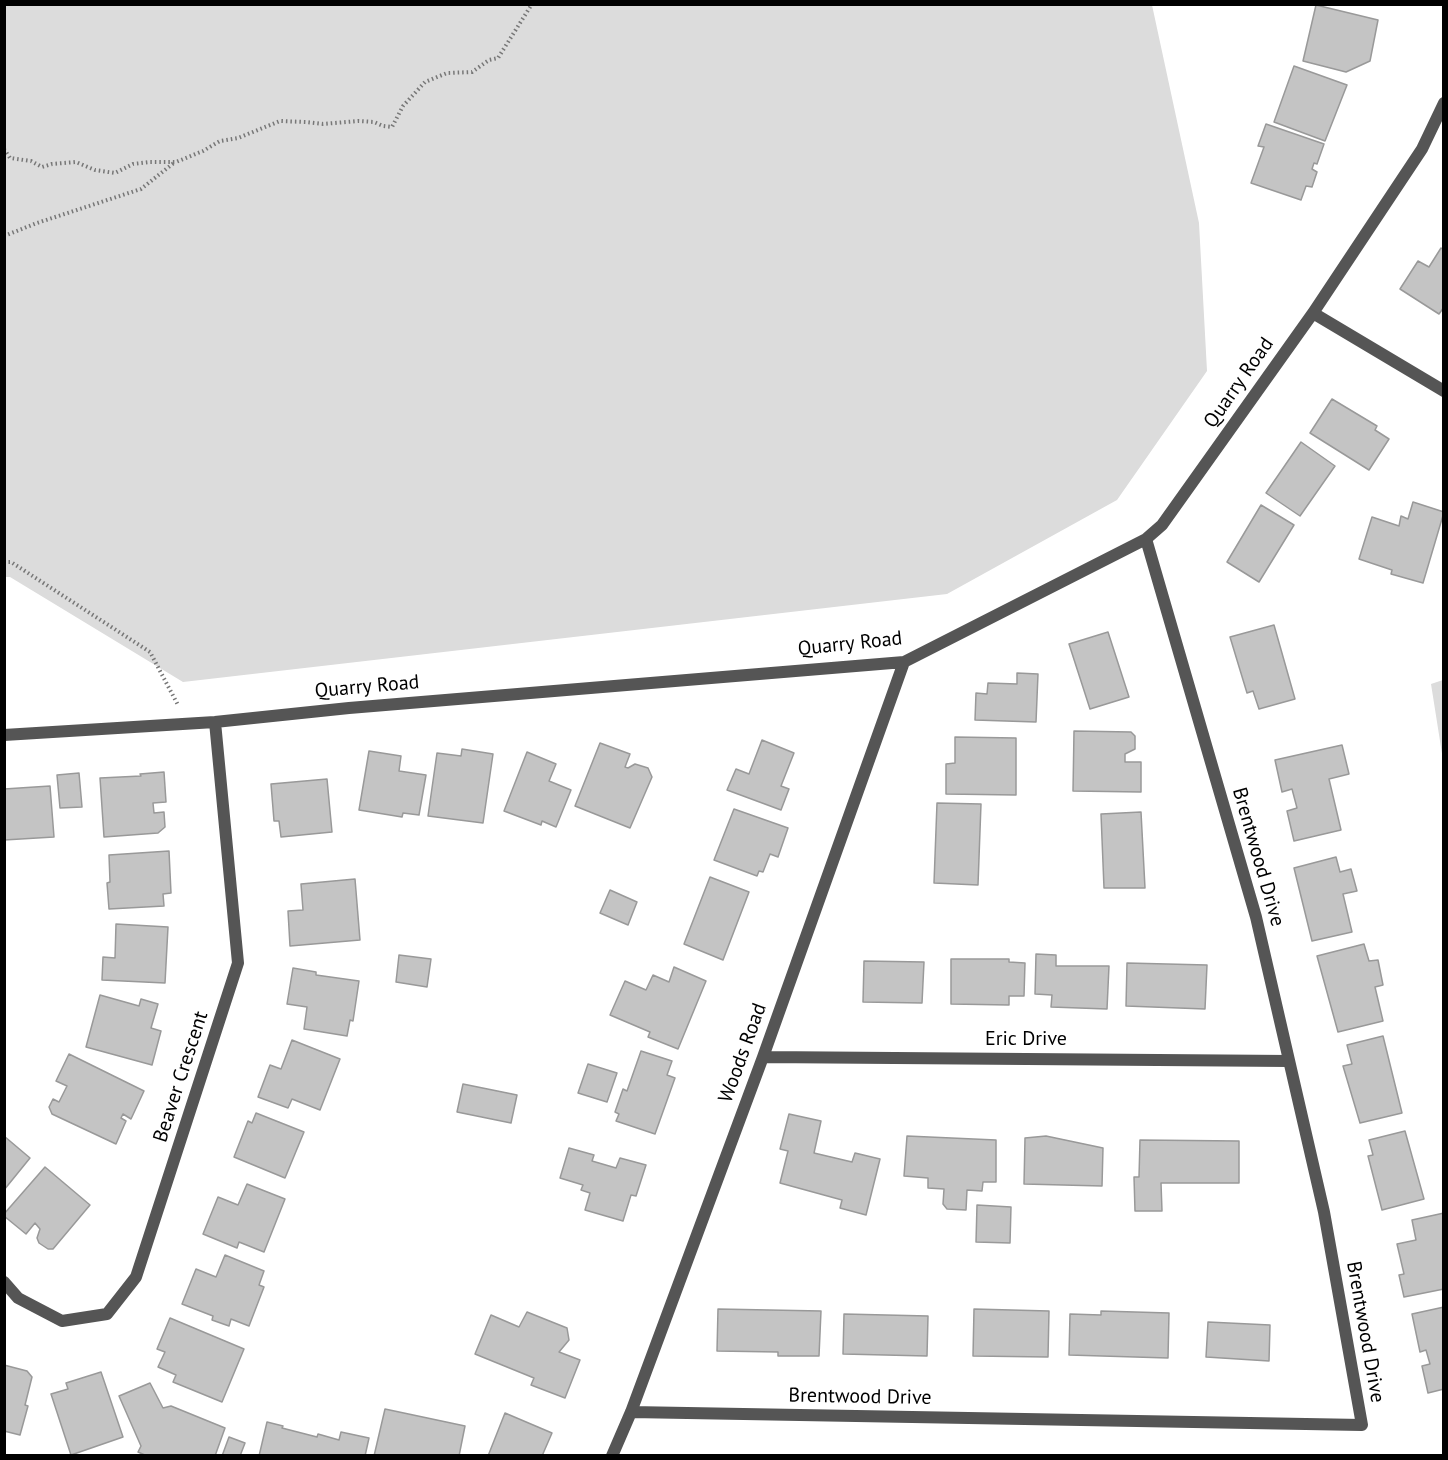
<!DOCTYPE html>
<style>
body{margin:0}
#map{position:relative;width:1448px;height:1460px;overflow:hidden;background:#fff;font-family:"PT Sans",sans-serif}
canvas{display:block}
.frame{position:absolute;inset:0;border:6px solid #000;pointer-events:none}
</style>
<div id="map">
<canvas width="1448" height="1460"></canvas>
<div class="frame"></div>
</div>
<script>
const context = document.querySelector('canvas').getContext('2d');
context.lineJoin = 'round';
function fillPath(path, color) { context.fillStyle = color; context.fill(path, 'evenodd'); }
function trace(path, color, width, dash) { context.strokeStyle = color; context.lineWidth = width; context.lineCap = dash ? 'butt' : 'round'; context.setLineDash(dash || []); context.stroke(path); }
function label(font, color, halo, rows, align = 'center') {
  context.font = font + ' "PT Sans",sans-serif'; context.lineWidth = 4.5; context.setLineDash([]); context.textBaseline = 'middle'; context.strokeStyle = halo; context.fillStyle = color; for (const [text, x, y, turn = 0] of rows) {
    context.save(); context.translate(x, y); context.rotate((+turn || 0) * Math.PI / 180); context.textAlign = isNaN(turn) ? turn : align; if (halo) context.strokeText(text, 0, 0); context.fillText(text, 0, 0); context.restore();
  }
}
fillPath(new Path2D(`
 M5,4L1152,5L1199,223L1207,371L1117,500L947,594L183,682L10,577H5Z
 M1443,680H1444L1443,760L1431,684Z`), '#dcdcdc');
const building = new Path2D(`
 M1316,5L1378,20L1370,61L1346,72L1303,61Z
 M1294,66L1347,85L1325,141L1274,122Z
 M1266,124L1324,144L1317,164L1314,163L1312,169L1317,172L1312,187L1306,186L1301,200L1251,183L1264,147L1258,146Z
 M1441,248L1444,250V307L1439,314L1400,289L1418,261L1429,267Z
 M1332,399L1377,426L1375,430L1389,439L1369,470L1310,433Z
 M1301,442L1335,466L1300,516L1266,493Z
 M1413,502L1444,512L1423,583L1391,574L1392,570L1359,559L1372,517L1399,526L1401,516L1408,519Z
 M1261,505L1294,525L1259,582L1227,562Z
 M1274,625L1295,699L1259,709L1253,691L1247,693L1230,637Z
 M1108,632L1129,697L1090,709L1069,644Z
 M1017,673L1038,674L1036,722L975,720L976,693L987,694L988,683L1017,684Z
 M1074,731L1131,732L1135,736V749L1125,754V762H1141V792L1073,791Z
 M955,737L1016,738V795L946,794V764L955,763Z
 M762,740L794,753L781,786L789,789L781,810L727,790L736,769L749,774Z
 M600,743L630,754L625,767L628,768L635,764L648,768L652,777L630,828L575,806Z
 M1342,745L1349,774L1329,779L1341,830L1294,841L1287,811L1297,808L1292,789L1282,792L1275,760Z
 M462,749L493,754L483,823L428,816L437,753L461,756Z
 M369,751L401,756L399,771L426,775L419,815L403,813L402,817L359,810Z
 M527,752L556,764L549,781L571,790L556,827L542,821L541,825L504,811Z
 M164,772L166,802L153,803L154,813L164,812L165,827L158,833L104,837L100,778L141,776L140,774Z
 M79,773L82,807L60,808L57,775Z
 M327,779L332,832L281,837L279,821H274L271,784Z
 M50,786L54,837L4,840V789Z
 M937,803L981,804L978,885L934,883Z
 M734,809L788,828L778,857L770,854L763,872L759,871L757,876L714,860Z
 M1141,812L1145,888H1104L1101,814Z
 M169,851L171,893L163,894L164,906L109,909L107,883L110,882L109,855Z
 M1336,857L1340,872L1351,869L1357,891L1343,894L1352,932L1312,941L1294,868Z
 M710,877L749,892L723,960L684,944Z
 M355,879L360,940L290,946L288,911L303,910L301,884Z
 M610,890L637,902L628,925L600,913Z
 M116,924L168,927L165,983L102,980L103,957L115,958Z
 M1364,944L1369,961L1378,960L1383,985L1375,987L1383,1021L1338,1032L1317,956Z
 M1036,954L1056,955V966H1109L1107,1009L1051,1007L1052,995L1035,994Z
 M399,955L431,959L427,987L396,982Z
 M951,959H1009V962L1025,963L1024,996H1009V1005L951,1004Z
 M864,961L924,962L922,1003L863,1002Z
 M1127,963L1207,965L1205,1009L1126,1006Z
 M674,967L706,981L678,1049L648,1037L650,1032L610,1015L625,981L646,990L653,975L669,982Z
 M293,968L316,972V975L359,981L353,1021L350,1020L347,1036L304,1029L307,1007L287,1004Z
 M100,995L139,1006L141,999L158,1004L151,1028L161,1031L152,1065L86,1047Z
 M1383,1036L1402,1113L1360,1123L1343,1066L1352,1064L1347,1045Z
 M292,1040L340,1059L320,1110L292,1099L288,1108L258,1097L270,1065L281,1069Z
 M641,1051L672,1061L667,1075L675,1078L655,1134L616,1121L619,1114L615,1112L623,1089L627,1091Z
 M69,1054L144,1091L131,1119L123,1114L121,1118L126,1121L116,1144L52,1114L49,1107L53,1099L59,1102L67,1086L56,1081Z
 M588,1064L617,1073L607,1102L578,1093Z
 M463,1084L517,1095L511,1123L457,1112Z
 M256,1113L304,1132L285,1178L234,1157L248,1121L252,1123Z
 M789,1114L821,1121L814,1153L852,1162L855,1153L880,1159L866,1215L840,1208L842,1200L780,1183L788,1151L780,1149Z
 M1405,1131L1424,1199L1382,1210L1368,1156L1373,1155L1369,1140Z
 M4,1136L30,1158L4,1190Z
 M907,1136L996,1140V1182H983L982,1191L967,1190L966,1210L947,1209L943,1204L944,1189L928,1188V1178L904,1176Z
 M1046,1136L1103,1148L1102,1186L1024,1184L1025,1138Z
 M1140,1140L1239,1141V1183H1161L1162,1211H1135L1134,1177H1139Z
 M569,1148L594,1155L592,1161L616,1168L620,1158L646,1165L636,1196L631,1195L623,1221L585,1210L590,1193L581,1190L583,1185L560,1178Z
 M45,1167L90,1205L53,1249H48L39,1243L37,1238L40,1229L35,1223L26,1234L4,1216V1214Z
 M247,1184L285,1199L264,1252L239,1242L237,1248L203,1234L218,1197L238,1205Z
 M977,1205L1011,1207L1010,1243L976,1242Z
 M1444,1213V1289L1404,1297L1399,1275L1404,1274L1397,1244L1416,1240L1412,1220Z
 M225,1255L264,1271L259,1285L264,1287L249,1326L231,1319L229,1326L212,1320L213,1316L182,1304L196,1269L216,1277Z
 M1444,1307V1389L1428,1393L1422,1366L1430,1364L1426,1350L1420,1352L1412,1314Z
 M718,1309L821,1311L819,1356H778V1352L717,1351Z
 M974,1309L1049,1311L1048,1357L973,1356Z
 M1101,1311L1169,1313L1168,1358L1069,1355L1070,1314L1101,1315Z
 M527,1312L567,1328L569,1340L559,1352L580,1360L565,1398L531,1385L534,1378L475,1354L491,1315L519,1327Z
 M844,1314L928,1316L927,1356L843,1354Z
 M170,1318L244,1349L222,1402L173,1382L176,1375L158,1367L165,1352L157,1349Z
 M1208,1322L1270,1325L1269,1361L1206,1357Z
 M4,1365L27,1371L32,1377L25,1405L28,1406L20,1435L4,1431Z
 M101,1372L123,1437L71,1455L51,1394L68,1389L66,1383Z
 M150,1383L163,1408L171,1406L225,1428L215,1456H147L138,1452L141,1446L119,1396Z
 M385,1409L465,1426L459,1456H374Z
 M505,1413L552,1433L542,1456H488Z
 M267,1422L283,1426L282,1428L317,1437L318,1434L339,1440L341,1432L369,1438L365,1456H259Z
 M229,1437L245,1443L240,1456H222Z`);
fillPath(building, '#c4c4c4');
trace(building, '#999', 1.5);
trace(new Path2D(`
 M4,149L10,158L31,161L42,167L52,164L76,162L95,170L115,173L133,164L150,162H176L203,151L220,141L238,138L280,121L306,122L323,124L359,121L374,122L383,126L392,127L403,106L425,82L447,73L472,72L489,60L498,58L532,4
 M4,236L37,223L141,189L175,162
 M4,562H11L150,652L178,705`), '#777', 4, [1.5, 3]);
trace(new Path2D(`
 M1313,313L1444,391
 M4,735L215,722L349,708L904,662L1146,539L1162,525L1313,313L1422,149L1444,103
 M763,1057L1289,1061
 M4,1282L18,1298L62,1321L107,1314L136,1277L238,963L215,722
 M631,1412L1362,1425L1324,1212L1256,917L1146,539
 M612,1456L631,1412L763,1057L904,662`), '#555', 12);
label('20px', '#000', '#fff', [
 ["Quarry Road",1239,383,-55],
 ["Quarry Road",850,644,-6],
 ["Quarry Road",367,687,-5],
 ["Brentwood Drive",1258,857,74],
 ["Eric Drive",1026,1039],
 ["Woods Road",743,1053,-70],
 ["Beaver Crescent",181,1077,-72],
 ["Brentwood Drive",1365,1332,80],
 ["Brentwood Drive",860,1397,1]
]);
</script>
